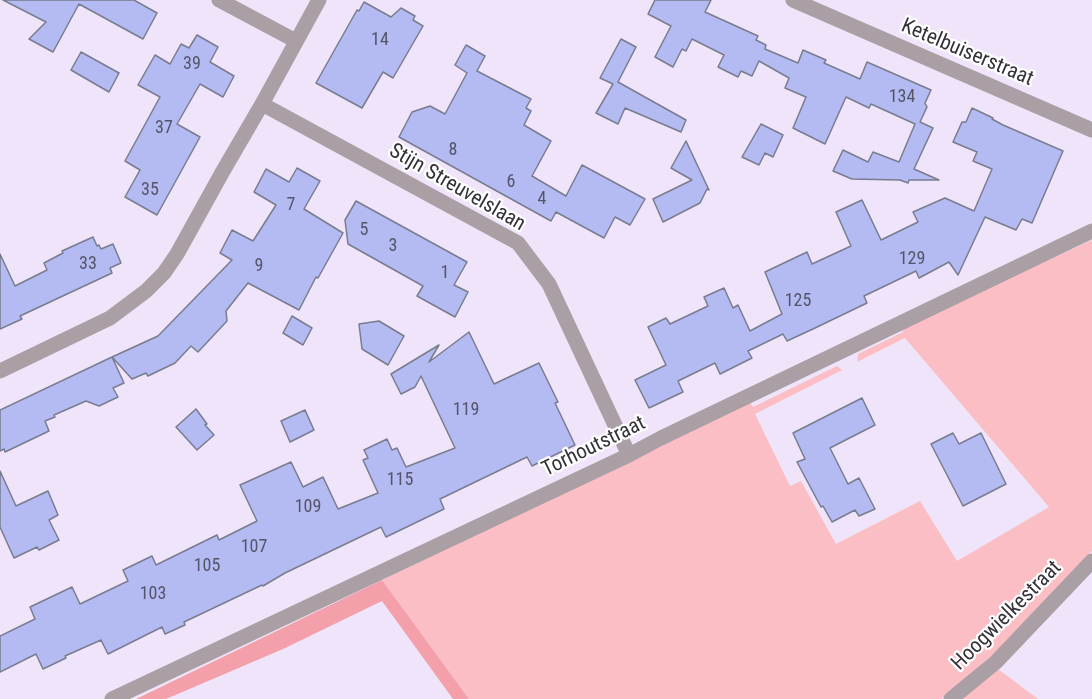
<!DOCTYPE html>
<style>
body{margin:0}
canvas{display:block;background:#efe4f9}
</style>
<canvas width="1092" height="699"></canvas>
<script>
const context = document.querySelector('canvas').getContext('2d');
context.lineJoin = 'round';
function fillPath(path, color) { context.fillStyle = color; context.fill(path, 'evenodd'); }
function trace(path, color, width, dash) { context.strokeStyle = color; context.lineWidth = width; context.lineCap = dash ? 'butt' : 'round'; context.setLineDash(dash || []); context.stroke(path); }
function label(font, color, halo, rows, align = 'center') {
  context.font = font + ' "Roboto Condensed",sans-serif'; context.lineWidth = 4.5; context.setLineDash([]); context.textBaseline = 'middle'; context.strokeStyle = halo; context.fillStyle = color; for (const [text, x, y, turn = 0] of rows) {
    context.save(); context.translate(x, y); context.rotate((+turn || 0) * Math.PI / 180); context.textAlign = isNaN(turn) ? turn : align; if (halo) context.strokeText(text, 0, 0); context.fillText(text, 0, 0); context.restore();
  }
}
fillPath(new Path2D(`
 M1092,240V551L1010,640L941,699H469L382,580L750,402L753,407L837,366L842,370L755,414L790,486L801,481L836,544L920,501L957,561L1049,507L905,338L857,362L858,354L903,332L902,328Z
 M998,669L1038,699H961Z`), '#fcbec5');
fillPath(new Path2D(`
 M382,580L469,699H453L382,601L283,649L166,699H136Z`), '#f3a0ab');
const building = new Path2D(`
 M3,0H134L157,13L143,39L79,4L53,52L29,39L46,22Z
 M655,0H711L705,12L758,36L756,40L766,45L765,49L798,63L803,50L826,60L824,63L860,79L867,62L931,90L925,103L927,107L920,122L933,128L914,169L939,180H909L908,183L900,180L852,179L833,171L843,150L868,162L873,152L899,162L915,124L871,104L869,108L846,97L825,144L793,128L806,97L785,88L789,78L759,61L752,76L741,71L738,77L718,67L724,55L692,39L686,51L682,49L673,67L655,57L671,26L648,14Z
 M364,2L391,17L401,8L415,16L413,20L423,26L393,78L383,72L362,108L316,83L357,10L359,11Z
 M197,35L218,47L210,62L234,76L223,97L200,84L177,124L200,137L157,215L125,197L140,170L125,161L160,97L138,85L155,55L170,64L181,44L189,48Z
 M621,39L636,47L618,82L686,120L681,132L625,108L618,124L596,113L613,84L600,78Z
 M466,45L485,56L477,71L531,99L526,108L531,111L524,125L551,141L532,176L566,196L582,165L645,199L630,225L615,217L604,238L556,212L551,221L399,137L412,112L430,106L445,114L467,73L455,65Z
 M81,52L119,73L109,92L71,70Z
 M972,108L993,118L992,119L1003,125L1063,151L1032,223L1022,219L1016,230L985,217L958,275L949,262L919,278L916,271L864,296L867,303L815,328L787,341L783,334L748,351L752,358L720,374L715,363L678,381L683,392L649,408L635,380L666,365L648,327L666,318L670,324L708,306L704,297L724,288L733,308L738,305L750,331L782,314L765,272L807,252L812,264L851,246L836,212L862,200L881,240L918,222L913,212L945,198L974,211L992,169L973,161L977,152L953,142L962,122H966Z
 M761,124L783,135L773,157L765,153L759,165L742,157Z
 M686,141L709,190L707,189L700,203L663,222L653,199L692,180L671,168Z
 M297,168L320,181L304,209L343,233L318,278L316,277L299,310L248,283L226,311L227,321L198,352L191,346L175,363L148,376L146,373L132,379L112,357L158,336L232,260L220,253L232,230L253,241L276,205L254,192L266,169L289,182Z
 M356,201L467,262L454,285L468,292L455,317L417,296L423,286L348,244L345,220Z
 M93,237L97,246L99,245L101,249L113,244L121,263L110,268L112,273L20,316L22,319L0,329V254L15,286L47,270L44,263L63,253L62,251Z
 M292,316L312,328L303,345L283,333Z
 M379,321L404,336L388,365L362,349L359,324Z
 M469,332L494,384L539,363L558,402L555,403L575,445L532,466L527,457L440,499L444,509L386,537L381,527L285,573L263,586L262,585L184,622L185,625L165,634L162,627L108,654L101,640L65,656L66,658L43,669L36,654L0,672V636L35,619L30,607L72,587L80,604L128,581L123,570L152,556L156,565L217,535L219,540L257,521L240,485L291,462L303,487L323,477L338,509L378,493L363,460L368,458L364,450L387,439L392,450L397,448L406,467L455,448L421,376L415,387L401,394L391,374L439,345L429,362Z
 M112,357L124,383L113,388L118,397L99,406L86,401L54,415L55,417L45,421L49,431L5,452L4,449L0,451V410Z
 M862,398L875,425L830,448L848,484L859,478L875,509L859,516L855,510L832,522L823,506L821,507L797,462L805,459L793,433Z
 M196,409L207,424L205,425L214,435L197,450L176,427Z
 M305,410L314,430L290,442L281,421Z
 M953,433L959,444L981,433L1006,484L963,506L931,444Z
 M0,471L16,506L48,491L58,515L49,520L59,540L39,550L37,547L14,558L0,527Z`);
fillPath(building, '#b4bbf3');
trace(building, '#797c8f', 1.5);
trace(new Path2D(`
 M219,0L296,41
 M793,0L1092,130
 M262,104L518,243L549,284L629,455
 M0,371L110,318L146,291L164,273L177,254L223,171L262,104L319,0
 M112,699L629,455L661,438L1092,231
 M951,699L996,662L1092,561`), '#a99fa5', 15);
label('18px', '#555468', null, [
 ["14",380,40],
 ["39",192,64],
 ["134",902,97],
 ["37",164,128],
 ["8",453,150],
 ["6",511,182],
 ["35",150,190],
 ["4",542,199],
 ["7",291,205],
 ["5",364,230],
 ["3",393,246],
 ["129",912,259],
 ["33",88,264],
 ["9",259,266],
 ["1",445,273],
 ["125",798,301],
 ["119",466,410],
 ["115",400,480],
 ["109",308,507],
 ["107",254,547],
 ["105",207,566],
 ["103",153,594]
]);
label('21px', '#353139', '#fff', [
 ["Ketelbuiserstraat",967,53,23],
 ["Stijn Streuvelslaan",457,188,30],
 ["Torhoutstraat",594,447,-26],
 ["Hoogwielkestraat",1007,616,-45]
]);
</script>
